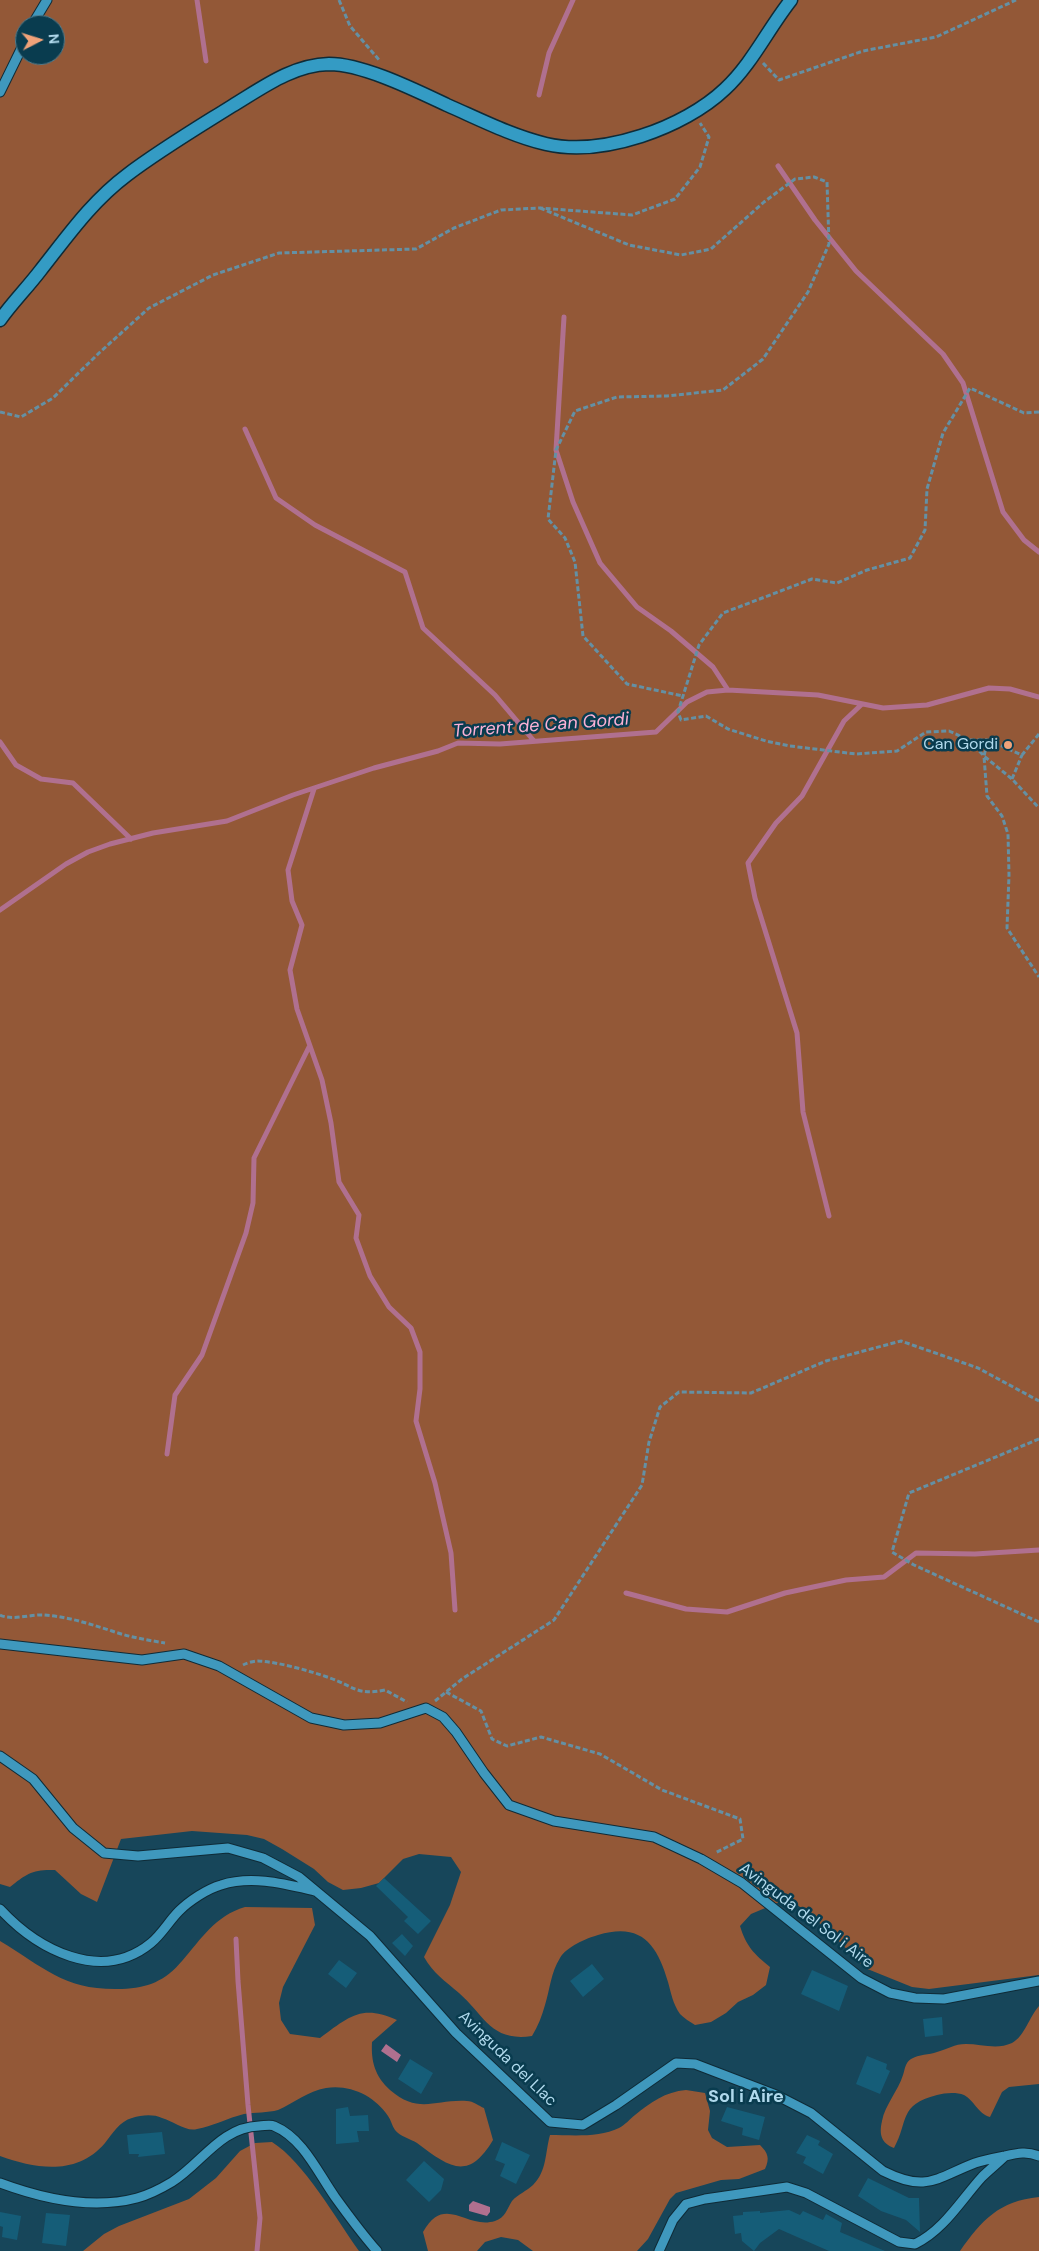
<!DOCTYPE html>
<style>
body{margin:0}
#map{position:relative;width:1039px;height:2251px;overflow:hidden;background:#17465a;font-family:"DM Sans",sans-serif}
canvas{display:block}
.north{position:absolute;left:15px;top:15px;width:50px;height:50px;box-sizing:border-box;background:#093c4f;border:1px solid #4c7b8e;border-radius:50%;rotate:85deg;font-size:14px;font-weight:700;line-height:20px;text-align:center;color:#b0d9ec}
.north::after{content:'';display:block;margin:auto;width:18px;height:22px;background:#f0a279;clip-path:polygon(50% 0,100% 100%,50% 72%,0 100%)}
</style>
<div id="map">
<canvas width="1039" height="2251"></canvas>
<div class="north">N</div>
</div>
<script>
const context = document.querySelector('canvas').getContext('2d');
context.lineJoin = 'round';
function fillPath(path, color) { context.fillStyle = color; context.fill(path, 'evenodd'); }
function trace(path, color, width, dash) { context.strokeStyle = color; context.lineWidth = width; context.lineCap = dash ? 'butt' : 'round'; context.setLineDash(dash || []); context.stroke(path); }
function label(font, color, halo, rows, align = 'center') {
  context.font = font + ' "DM Sans",sans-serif'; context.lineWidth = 5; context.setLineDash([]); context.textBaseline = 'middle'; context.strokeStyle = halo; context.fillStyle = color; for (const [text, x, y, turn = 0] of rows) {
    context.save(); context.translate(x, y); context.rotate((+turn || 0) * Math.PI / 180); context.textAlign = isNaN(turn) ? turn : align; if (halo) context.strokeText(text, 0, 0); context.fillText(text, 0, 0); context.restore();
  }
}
fillPath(new Path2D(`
 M0,0H1039V1975L929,1989L912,1987L865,1968L828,1930L789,1898L751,1914L740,1926C746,1946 754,1954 770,1967L766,1985L753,1995L738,2002L726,2013L711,2022L695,2025C690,2022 684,2018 680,2014C673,2004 671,1993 668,1982C657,1944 641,1922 598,1935C587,1938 566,1947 560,1958C551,1972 550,1989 545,2005C542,2016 538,2026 532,2036C491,2042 485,2016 459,1993C444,1980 434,1974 424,1957L450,1905L461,1872L451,1857L419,1854L403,1859L379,1883L361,1888L343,1890L328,1882L314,1869L282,1849L264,1839L247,1835L192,1831L121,1839L97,1902L81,1894L55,1870C33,1869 26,1874 10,1887L0,1884ZM25,25H55V55H25Z
 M245,1907L312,1908L315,1925L283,1987L279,2003L281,2020L290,2034L320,2038C349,2017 361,2004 397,2020L372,2042C371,2062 375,2076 390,2090C419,2115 435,2099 467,2101C473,2101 479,2106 484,2108L493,2140C468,2182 449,2167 417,2143C411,2139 399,2136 395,2130C392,2126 391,2120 388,2116C375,2096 350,2084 326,2088C308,2091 294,2103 278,2110C268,2113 255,2112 244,2114C228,2118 213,2126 197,2129C186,2132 173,2121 162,2118C153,2114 142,2115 132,2118C120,2121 112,2134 105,2143C77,2176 36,2169 0,2156V1941C45,1968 65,1991 122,1989C148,1988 165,1981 182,1961C202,1938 215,1916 245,1907Z
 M1039,2006V2084L1009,2087L1002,2092L990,2117C977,2113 975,2101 964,2095C956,2092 945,2093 937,2095C898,2105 909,2121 894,2148C881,2143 879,2134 882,2121C885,2105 898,2091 903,2075C905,2069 905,2063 911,2059C919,2054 929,2055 937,2052C948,2049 954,2044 966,2044C981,2044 997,2050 1012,2043C1025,2036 1029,2017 1039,2006Z
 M686,2090L705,2093L710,2111L708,2130L712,2138L727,2147L760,2145C768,2153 770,2158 765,2169L739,2179L721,2180L676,2193L670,2199L648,2239L637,2251H533L518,2240L501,2237L485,2242L477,2251H428L423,2232C445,2193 466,2230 495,2221C505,2218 507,2209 512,2201C518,2194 527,2191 533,2185C547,2171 545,2153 550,2135C571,2135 599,2138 619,2128C625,2125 630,2119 635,2115C651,2102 665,2092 686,2090Z
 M272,2142C304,2162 336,2219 359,2251H83L104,2234L119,2226L189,2199L216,2178L240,2151L255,2143Z
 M1039,2197V2251H960C982,2220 999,2201 1039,2197Z`), '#935837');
fillPath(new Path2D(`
 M386,2044L401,2055L397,2062L381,2051Z
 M473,2201L490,2207V2212L487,2216L469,2211V2205Z`), '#b0708f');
trace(new Path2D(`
 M197,0L206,61
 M539,95L549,53L573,0
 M778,166L815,220L856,271L943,354L963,383L1003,512L1024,540L1039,552
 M564,317L556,450L573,502L600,563L637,607L671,631L713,667L728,690
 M245,429L276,498L315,525L405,572L423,628L495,695L534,741
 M0,742L16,765L41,779L73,783L131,839
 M314,789L288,870L292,901L302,925L290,970L297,1009L322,1080L331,1123L339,1182L359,1215L356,1238L370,1276L389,1307L411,1328L420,1352V1389L416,1421L435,1483L451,1553L455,1610
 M0,910L66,864L88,852L110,844L153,833L227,821L293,795L374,768L438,751L458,743L500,744L656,732L687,702L707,692L728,690L818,695L883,708L927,705L989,688L1010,689L1039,697
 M829,1216L803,1112L797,1033L755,898L748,863L776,823L802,796L844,721L861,705
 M167,1454L175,1395L202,1355L246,1233L253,1203L254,1158L309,1047
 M626,1593L686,1609L727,1612L785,1593L846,1580L884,1577L916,1553L975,1554L1039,1550
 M236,1939L238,1981L248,2105L260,2218L257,2251`), '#b0708f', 5);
fillPath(new Path2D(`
 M384,1878L431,1921L418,1934L404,1921L408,1917L376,1886Z
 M402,1934L413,1946L405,1956L392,1943Z
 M339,1960L357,1973L346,1988L328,1974Z
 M592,1964L604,1979L583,1997L570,1981Z
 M812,1970L848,1986L839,2011L801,1994Z
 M942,2017L943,2035L925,2037L923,2019Z
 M867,2056L887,2064L886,2069L890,2071L880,2094L856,2084Z
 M410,2059L433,2073L421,2094L398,2079Z
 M348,2107L350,2116L368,2115L369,2131H357L359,2142L336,2144V2109Z
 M727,2107L765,2117L759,2140L742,2135L743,2128L721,2121Z
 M162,2132L165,2154L138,2157L139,2154H129L127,2135Z
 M807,2135L820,2141L818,2145L833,2154L823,2174L803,2163L806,2157L796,2153Z
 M502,2142L530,2155L516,2184L500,2176L505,2164L495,2160Z
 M424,2161L444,2179L441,2190L429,2202L406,2180Z
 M868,2178L909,2198H919L920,2232L906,2220L881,2211L858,2196Z
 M789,2210L800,2215L803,2211L823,2220L826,2214L842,2223L840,2232L885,2251H829L779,2229L760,2243L754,2251L742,2241L741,2233L735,2234L733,2216L743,2215V2212L760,2211V2213Z
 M0,2212L21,2216L17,2240L2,2237L3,2227L0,2226Z
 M46,2213L70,2215L66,2246L42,2243Z`), '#155d78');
const minor = new Path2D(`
 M32,25L47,0
 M0,92L25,41
 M0,1644L142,1660L184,1654L219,1666L311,1718L344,1725L380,1723L426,1708L443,1717L456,1732L484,1773L509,1805L554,1821L654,1837L701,1859L742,1883L861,1978L890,1993L915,1998L944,1999L1039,1981
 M0,1756L33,1779L73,1828L104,1853L138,1856L228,1848L263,1858L299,1877L370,1936L456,2033L550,2122L583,2125L616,2105L676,2063L695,2064L776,2095L811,2113L883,2171C927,2193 936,2178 975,2163C984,2160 995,2158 1005,2156C1018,2153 1027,2151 1039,2156
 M0,1909C37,1949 101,1984 151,1943C162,1934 169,1921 179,1911C189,1901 207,1889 221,1885C252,1875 285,1884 315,1891
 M0,2183C43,2199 92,2210 137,2198C148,2195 162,2188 172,2182C201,2164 221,2127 259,2126C264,2126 270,2124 274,2126C303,2138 318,2173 335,2197C348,2215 362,2234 377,2251
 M659,2251L673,2220L686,2204L705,2199L787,2187L806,2193L899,2242L915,2244C944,2230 961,2200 982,2177C989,2170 998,2163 1005,2156`);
const major = new Path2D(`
 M0,320C12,303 27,288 40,271C67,237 91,202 127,175C160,150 197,128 232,106C262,88 292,65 329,64C363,64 415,90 447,105C479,119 512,136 546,144C602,157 684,128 725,89C752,64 768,29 791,0`);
trace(minor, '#0f2b37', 11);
trace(major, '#0f2b37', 15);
trace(new Path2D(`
 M339,0L350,26L380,61
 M763,63L779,80L863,51L936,37L1016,0
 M540,208L629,245L681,255L711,249L764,202L795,179L814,177L827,182L829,244L808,292L763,359L723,390L667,396L617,397L575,411L556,450L548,519L565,538L575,562L583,636L627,684L683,696
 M0,412L21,417L53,398L99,353L149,308L213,275L279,253L416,249L454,228L501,210L540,208L632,215L675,199L700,167L709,137L700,123
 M1039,412L1024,413L970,388L943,433L927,489L925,530L910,558L867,570L837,583L812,579L723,613L699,645L678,712L681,720L706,716L728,729L766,741L790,746L856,754L897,751L926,732L949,731L969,740L984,756L1012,779L1039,808
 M1039,734L1022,755L988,740L984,756L987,796L1002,816L1008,834L1009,875L1007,928L1039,977
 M970,740H988
 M1012,779L1022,755
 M1039,1439L909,1493L892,1552L914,1565L1039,1622
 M0,1615C12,1621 31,1614 45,1615C69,1617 90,1624 112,1631C129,1637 147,1640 165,1643
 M243,1665C247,1663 253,1661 258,1661C279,1662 310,1671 330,1678C353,1686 357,1696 385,1690L407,1702
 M446,1692L481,1711L492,1739L507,1746L541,1737L600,1754L662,1790L740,1819L743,1839L715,1853
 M435,1701L462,1679L554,1620L642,1485L649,1442L660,1407L679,1392L751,1393L826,1361L901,1341L978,1368L1039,1401`), '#6490a4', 3, [5, 2.5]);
trace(minor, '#3f98bd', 9);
trace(major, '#349bc4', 12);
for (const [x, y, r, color] of [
 [1008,745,5,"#f0a279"]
]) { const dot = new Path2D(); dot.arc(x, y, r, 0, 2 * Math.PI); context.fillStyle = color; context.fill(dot); trace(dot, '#093c4f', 2); }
label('16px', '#b0d9ec', '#093c4f', [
 ["Can Gordi",998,745]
], 'right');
label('16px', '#b0d9ec', '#093c4f', [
 ["Avinguda del Sol i Aire",806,1916,37],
 ["Avinguda del Llac",507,2059,44]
]);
label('italic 18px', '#fbb1d5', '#093c4f', [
 ["Torrent de Can Gordi",541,726,-4]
]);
label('bold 18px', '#b0d9ec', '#093c4f', [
 ["Sol i Aire",746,2097]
]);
</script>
